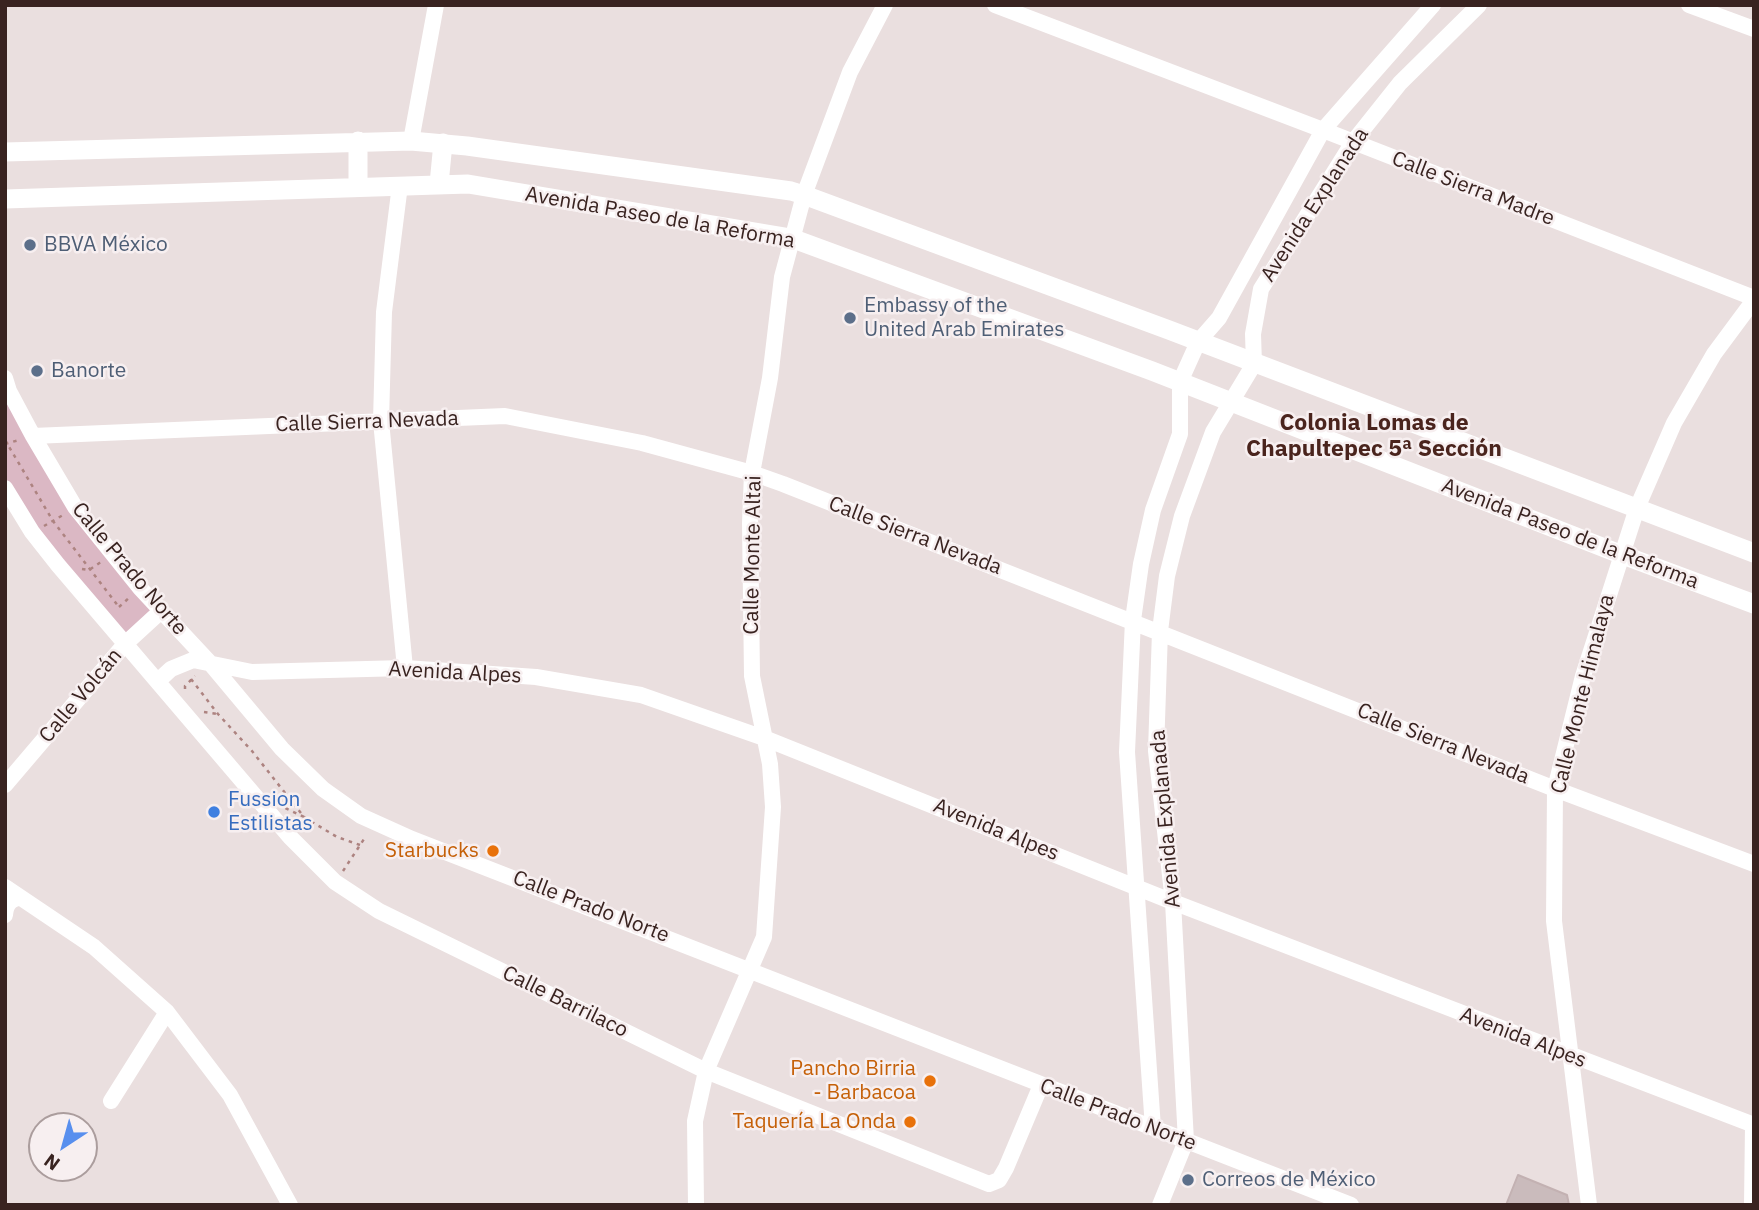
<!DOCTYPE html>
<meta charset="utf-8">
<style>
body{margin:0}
#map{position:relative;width:1759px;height:1210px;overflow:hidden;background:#eadfdf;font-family:"IBM Plex Sans",sans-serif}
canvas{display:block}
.frame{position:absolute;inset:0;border:7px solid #392320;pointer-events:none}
.north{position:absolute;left:28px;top:1112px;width:70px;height:70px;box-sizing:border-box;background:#f7eff0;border:2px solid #ab9d9d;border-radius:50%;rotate:216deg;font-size:19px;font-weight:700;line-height:28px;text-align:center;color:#392320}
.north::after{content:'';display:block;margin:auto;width:24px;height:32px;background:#588fee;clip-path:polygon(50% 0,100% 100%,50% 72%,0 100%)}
</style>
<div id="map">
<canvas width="1759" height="1210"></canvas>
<div class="frame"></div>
<div class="north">N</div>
</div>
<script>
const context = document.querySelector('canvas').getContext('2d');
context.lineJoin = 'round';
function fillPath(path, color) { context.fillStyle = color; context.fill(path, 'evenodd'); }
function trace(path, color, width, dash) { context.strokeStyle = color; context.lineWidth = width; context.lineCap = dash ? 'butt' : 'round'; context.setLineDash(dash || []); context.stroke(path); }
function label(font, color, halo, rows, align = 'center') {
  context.font = font + ' "IBM Plex Sans",sans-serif'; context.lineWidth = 5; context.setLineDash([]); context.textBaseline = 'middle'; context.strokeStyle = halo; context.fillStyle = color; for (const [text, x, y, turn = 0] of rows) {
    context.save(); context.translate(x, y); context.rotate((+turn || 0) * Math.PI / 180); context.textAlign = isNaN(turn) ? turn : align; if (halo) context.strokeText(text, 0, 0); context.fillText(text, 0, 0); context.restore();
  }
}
fillPath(new Path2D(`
 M5,378L75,507L161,611L125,644L5,488Z`), '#dbb8c4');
const building = new Path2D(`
 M1518,1175L1567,1195L1569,1205H1506Z`);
fillPath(building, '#cabbbc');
trace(building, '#c3b1b2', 2);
trace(new Path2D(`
 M5,440L53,521L119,607
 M5,444L19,440
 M44,526L63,515
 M82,569L89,570L101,562
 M119,607L130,597
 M191,679L218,714L252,751L304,817L285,808
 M185,689V686L195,676
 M204,712L218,714
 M304,817L337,837L360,845
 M343,871L366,836`), '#ad8380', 2.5, [3.5, 5]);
trace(new Path2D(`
 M995,5L1323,130L1754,298
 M1689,5L1754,29
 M411,141L436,5
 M400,185L384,312L381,421L405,668
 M5,378L9,391L33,436L75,507L140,588L210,663L282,749L323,789L361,816L412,839L1351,1205
 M33,436L505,416L642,443L752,473L783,484L1555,789L1754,864
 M5,488L32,532L58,565L290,837L335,882L379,911L706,1071L989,1184L999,1180L1006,1168L1041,1085
 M158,681L171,669L193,660L252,672L405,668L536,677L641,695L764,738L1173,902L1754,1125
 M5,785L125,644L161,611
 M5,887L94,947L167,1012L230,1095L290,1205
 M5,915C6,904 10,900 20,897
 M111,1101L167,1012
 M1153,1128L1127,752L1133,620L1141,564L1153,510L1180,434V382L1198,342L1219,318L1323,130L1433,5
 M696,1205L695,1121L706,1071L764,937L773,807L770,764L752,676L750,523L752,473L770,378L782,277L804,195L850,72L885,5
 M1160,1205L1186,1141L1173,902L1156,751L1160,631L1167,576L1182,516L1213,432L1254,364L1253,334L1261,289L1353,142L1400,83L1479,5
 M1589,1205L1554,921L1555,789L1583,676L1637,508L1674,423L1714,354L1754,300
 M1752,1205L1753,1125`), '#fff', 16);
trace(new Path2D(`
 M358,141V186
 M5,152L411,141L467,146L791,191L804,195L1169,330L1754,553
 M439,184L443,143
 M5,199L468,184L791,238L1152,371L1620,554L1754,604`), '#fff', 19);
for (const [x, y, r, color] of [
 [30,245,7,"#5c6f8a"],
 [850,318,7,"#5c6f8a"],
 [37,371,7,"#5c6f8a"],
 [214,812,7,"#3f7fe0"],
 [493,851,7,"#e8710a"],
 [930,1081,7,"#e8710a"],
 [910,1122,7,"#e8710a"],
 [1188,1180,7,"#5c6f8a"]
]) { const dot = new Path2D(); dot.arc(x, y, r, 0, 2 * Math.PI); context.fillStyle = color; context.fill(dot); trace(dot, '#f7eff0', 2.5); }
label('21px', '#392320', '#f7eff0', [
 ["Calle Sierra Madre",1473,189,21],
 ["Avenida Explanada",1315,205,-57],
 ["Avenida Paseo de la Reforma",660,218,10],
 ["Calle Sierra Nevada",367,422,-2],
 ["Avenida Paseo de la Reforma",1570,534,21],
 ["Calle Sierra Nevada",915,536,21],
 ["Calle Monte Altai",753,555,-89],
 ["Calle Prado Norte",129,569,50],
 ["Avenida Alpes",455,673,3],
 ["Calle Monte Himalaya",1583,694,-76],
 ["Calle Volcán",81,696,-50],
 ["Calle Sierra Nevada",1443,744,22],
 ["Avenida Explanada",1166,819,-95],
 ["Avenida Alpes",996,830,22],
 ["Calle Prado Norte",591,907,21],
 ["Calle Barrilaco",565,1002,26],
 ["Avenida Alpes",1523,1038,21],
 ["Calle Prado Norte",1118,1115,21]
]);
label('21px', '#4e5e75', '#f7eff0', [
 ["BBVA México",44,245],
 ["Embassy of the",864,306],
 ["United Arab Emirates",864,330],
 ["Banorte",51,371],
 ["Correos de México",1202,1180]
], 'left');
label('21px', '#366cbe', '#f7eff0', [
 ["Fussion",228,800],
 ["Estilistas",228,824]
], 'left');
label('21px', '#c56008', '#f7eff0', [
 ["Starbucks",479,851],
 ["Pancho Birria",916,1069],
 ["- Barbacoa",916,1093],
 ["Taquería La Onda",896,1122]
], 'right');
label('bold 23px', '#4a241d', '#f7eff0', [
 ["Colonia Lomas de",1374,423],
 ["Chapultepec 5ª Sección",1374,449]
]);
</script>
